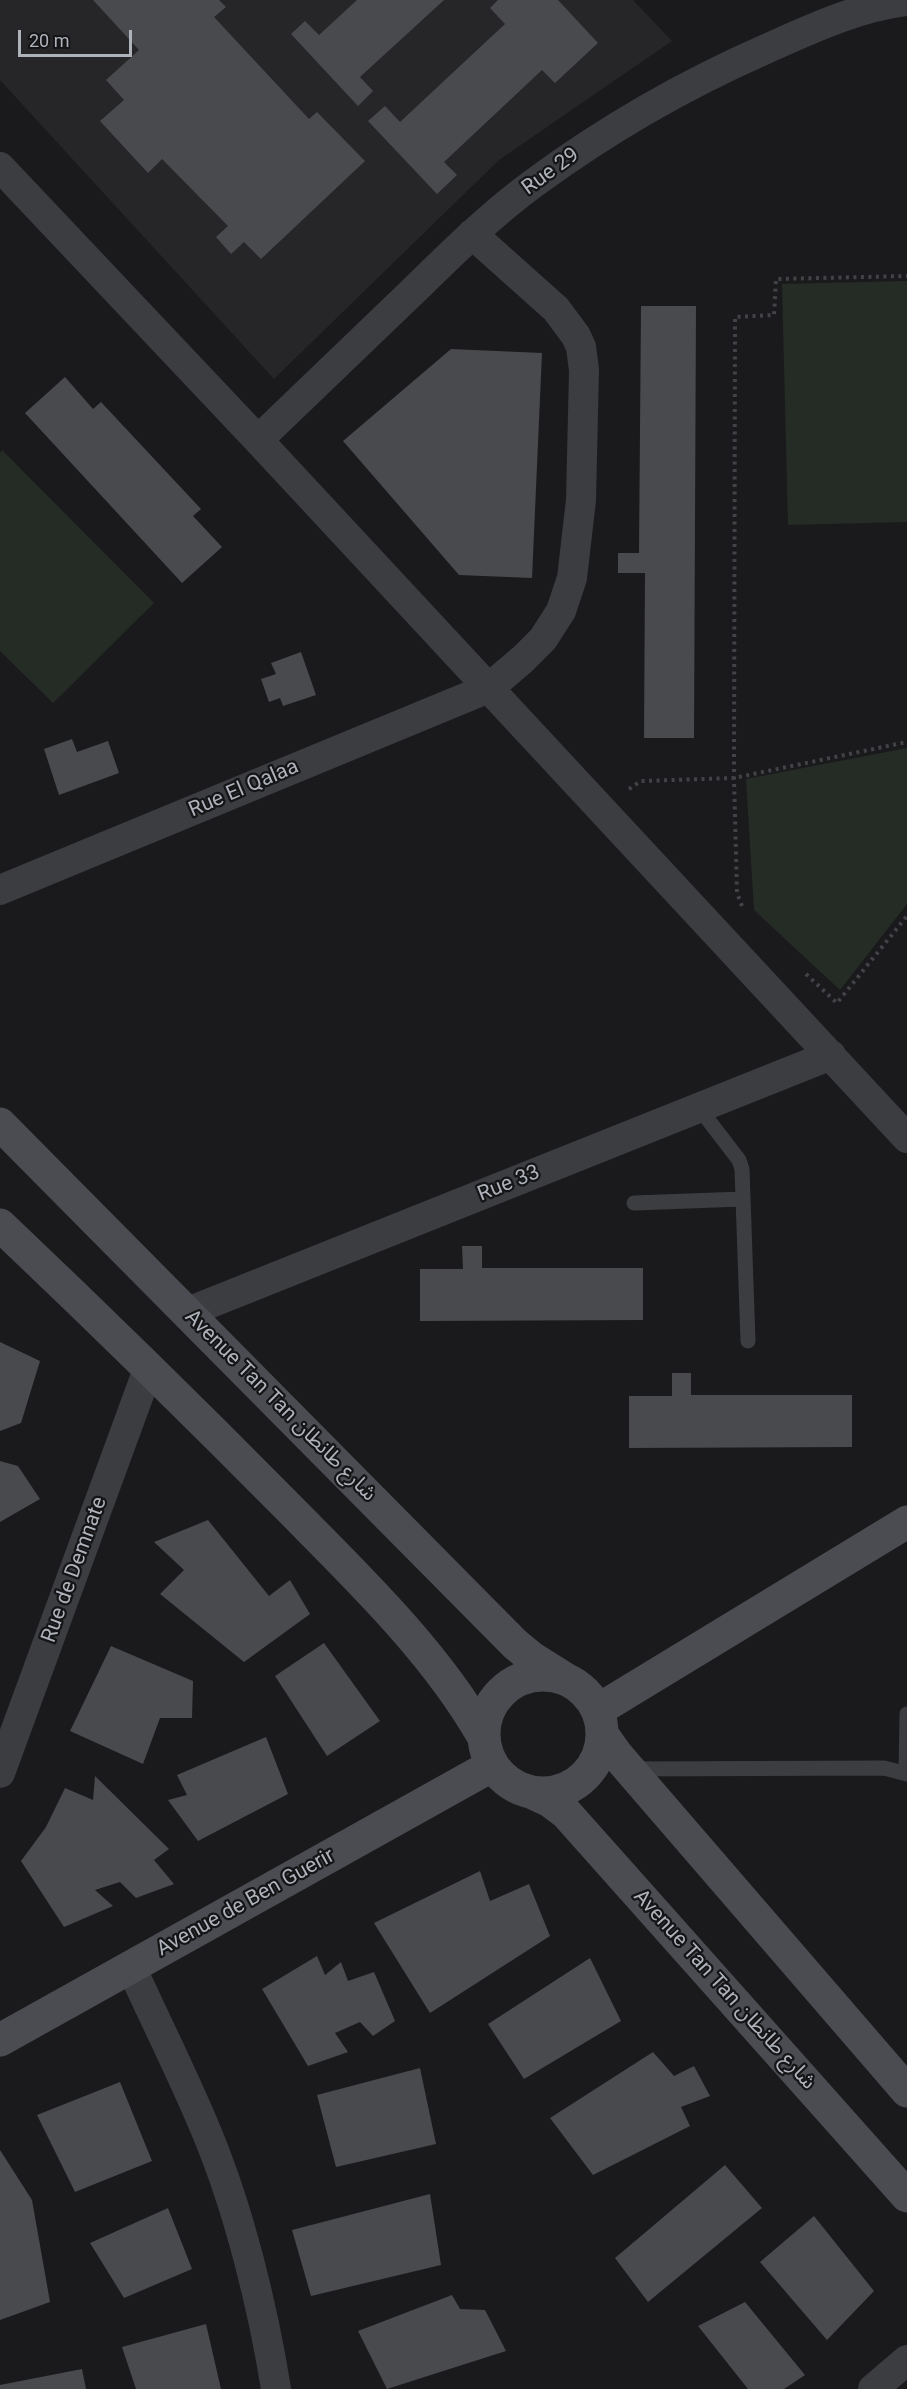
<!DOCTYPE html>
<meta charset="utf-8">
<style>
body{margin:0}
#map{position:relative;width:907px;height:2389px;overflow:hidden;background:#1a1a1c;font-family:Roboto,sans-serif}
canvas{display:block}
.scale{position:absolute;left:18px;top:30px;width:114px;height:27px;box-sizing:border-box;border:3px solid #aeb2ba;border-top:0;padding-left:8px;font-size:18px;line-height:21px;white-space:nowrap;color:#aeb2ba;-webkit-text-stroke:4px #151517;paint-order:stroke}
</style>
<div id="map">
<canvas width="907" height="2389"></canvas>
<div class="scale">20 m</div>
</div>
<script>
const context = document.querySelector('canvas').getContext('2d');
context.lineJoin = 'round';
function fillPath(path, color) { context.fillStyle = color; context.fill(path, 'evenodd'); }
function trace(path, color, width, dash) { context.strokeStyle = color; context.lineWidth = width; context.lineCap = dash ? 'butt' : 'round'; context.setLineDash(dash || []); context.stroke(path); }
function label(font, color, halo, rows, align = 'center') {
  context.font = font + ' Roboto,"Noto Sans Arabic",sans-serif'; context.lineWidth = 4.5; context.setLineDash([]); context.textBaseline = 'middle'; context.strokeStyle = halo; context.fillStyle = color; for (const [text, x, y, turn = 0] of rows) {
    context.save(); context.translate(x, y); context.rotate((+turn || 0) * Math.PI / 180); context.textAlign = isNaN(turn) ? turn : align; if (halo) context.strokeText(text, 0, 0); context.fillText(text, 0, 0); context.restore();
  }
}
fillPath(new Path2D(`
 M0,0H633L672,41L499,160L274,379L0,80Z`), '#262629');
fillPath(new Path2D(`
 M907,281V522L788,525L782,284Z
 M2,450L154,603L53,703L0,651V453Z
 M907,748V904L840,990L754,910L746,779Z`), '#252c26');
fillPath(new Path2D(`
 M93,0H219L226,7L214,17L309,119L317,112L365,161L261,259L244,242L231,254L216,237L228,226L162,159L148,173L100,121L124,100L106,80L139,50Z
 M357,0H444L360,77L373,91L358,106L291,34L305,21L319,35Z
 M498,0H558L598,43L555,83L542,70L444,162L457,175L437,194L368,121L385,106L400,122L505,24L490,8Z
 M641,306H696L694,738H644L645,573H618V553H639Z
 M451,349L542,353L532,578L459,575L343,441Z
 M65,377L93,409L101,402L201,509L193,516L222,547L182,583L25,413Z
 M301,652L316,695L283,706L280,698L269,702L261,679L276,674L271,663Z
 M72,739L77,752L108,741L119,773L59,795L44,749Z
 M462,1246H482V1268H643V1320L420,1321V1269H463Z
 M0,1342L40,1361L21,1423L0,1431Z
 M672,1373H691V1395H852V1447L629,1448V1396H672Z
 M0,1461L18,1466L40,1499L0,1522Z
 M208,1520L269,1596L290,1580L310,1614L244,1662L160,1594L184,1570L154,1542Z
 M324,1643L380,1721L327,1756L275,1676Z
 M111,1646L193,1681L192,1718H160L143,1764L70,1731Z
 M266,1737L288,1794L198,1841L168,1800L187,1795L177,1775Z
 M95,1776L169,1849L154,1860L174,1884L136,1898L120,1882L95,1890L113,1906L64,1927L21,1861L46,1827L65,1788L93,1800Z
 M480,1871L490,1901L529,1884L550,1936L430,2013L374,1923Z
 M317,1956L325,1975L341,1962L348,1981L374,1972L395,2021L373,2036L360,2022L335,2033L348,2052L308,2066L262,1989Z
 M590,1958L621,2021L524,2079L488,2024Z
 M653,2052L674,2076L694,2066L710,2096L681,2107L690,2126L593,2175L550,2118Z
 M420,2068L436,2144L336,2167L317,2095Z
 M120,2082L152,2161L75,2192L37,2115Z
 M0,2150L32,2200L50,2302L0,2320Z
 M725,2165L762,2208L648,2302L615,2258Z
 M430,2194L441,2265L311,2296L292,2230Z
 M168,2208L192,2269L124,2298L90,2243Z
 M814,2216L874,2291L827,2340L760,2262Z
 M452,2295L460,2309L485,2310L506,2351L387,2389L358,2331Z
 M745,2302L805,2375L784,2389H748L698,2326Z
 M206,2324L221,2389H136L122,2347Z
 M82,2369L86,2389H0V2385Z`), '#494a4e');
trace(new Path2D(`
 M629,789L641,781L734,778L907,742
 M742,906L737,893L734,778L735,317L774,315L776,279L907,276
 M806,974L837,1003L907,916`), '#424348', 4, [3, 4.5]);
trace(new Path2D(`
 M699,1108L739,1160L742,1169L748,1341
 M634,1203L743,1199
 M632,1769L884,1768L907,1774
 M906,1773L907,1714`), '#3c3d41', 15);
trace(new Path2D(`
 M0,167L258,440L907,1138
 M258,440C309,391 359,343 409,295C449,256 489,216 534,183C606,130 684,85 766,49C811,29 857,7 907,1
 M0,890L489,688L523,659L543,639L561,611L572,578L581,500L584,370L581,347L576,336L556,309L472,234
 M188,1312L831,1055
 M0,1773L149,1367
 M131,1967C156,2022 184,2077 207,2133C239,2210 263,2307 276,2389
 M873,2389L907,2360`), '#3c3d41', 30);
trace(new Path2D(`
 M0,1124L515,1644L532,1658L567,1680
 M0,1225C97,1317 192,1410 286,1505C354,1574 435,1651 483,1736
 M484 1734a59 59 0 1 1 118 0a59 59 0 1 1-118 0Z
 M598,1710L907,1522
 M602,1734L617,1755L907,2091
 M533,1793L550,1801L566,1813L907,2196
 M0,2040L491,1766`), '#4a4c51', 33);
label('21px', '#aeb2ba', '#151517', [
 ["Rue 29",551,172,-36],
 ["Rue El Qalaa",244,789,-23],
 ["Rue 33",509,1184,-22],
 ["Avenue Tan Tan شارع طانطان",280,1406,45],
 ["Rue de Demnate",75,1570,-70],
 ["Avenue de Ben Guerir",246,1903,-29],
 ["Avenue Tan Tan شارع طانطان",724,1990,48]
]);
</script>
